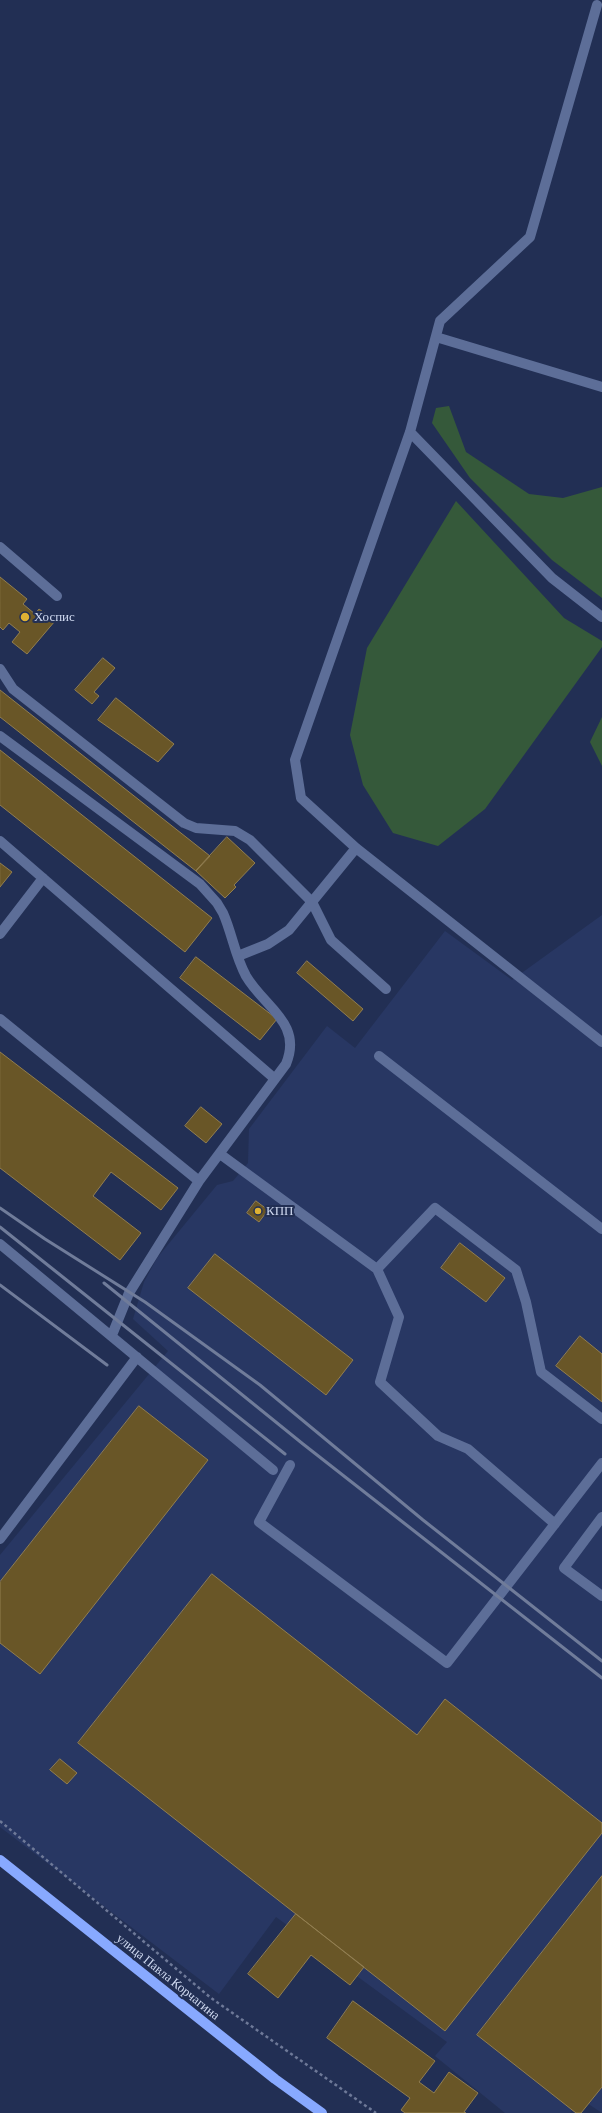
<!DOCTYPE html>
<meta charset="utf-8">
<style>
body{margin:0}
canvas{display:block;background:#222f54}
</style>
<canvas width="602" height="2113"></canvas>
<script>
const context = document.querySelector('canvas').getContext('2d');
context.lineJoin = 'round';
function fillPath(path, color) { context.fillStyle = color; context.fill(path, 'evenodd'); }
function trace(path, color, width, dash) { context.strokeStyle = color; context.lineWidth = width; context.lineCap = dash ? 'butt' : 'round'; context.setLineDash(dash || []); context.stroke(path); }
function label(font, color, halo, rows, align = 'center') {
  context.font = font + ' "Crimson Pro",serif'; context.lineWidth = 4; context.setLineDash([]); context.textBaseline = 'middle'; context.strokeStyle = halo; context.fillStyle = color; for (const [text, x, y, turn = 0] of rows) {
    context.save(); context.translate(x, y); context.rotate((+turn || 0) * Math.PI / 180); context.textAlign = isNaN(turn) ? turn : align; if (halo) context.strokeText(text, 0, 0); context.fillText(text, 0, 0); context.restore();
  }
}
fillPath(new Path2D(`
 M602,915V2113L581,2099L570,2113H505L435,2056L447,2042L276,1917L219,1994L0,1827V1555L168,1351L133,1319L144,1282L157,1258L217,1185L233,1181L248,1163L249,1129L327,1026L355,1048L445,931L512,980Z`), '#283763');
fillPath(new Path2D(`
 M449,406L466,452L529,494L563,498L602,487V598L552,560L470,478L432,423L436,408Z
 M456,501L564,618L602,641V647L485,809L438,846L393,833L363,785L350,735L367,648Z
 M602,717V766L590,742Z`), '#35593a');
const building = new Path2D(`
 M0,577L27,599L23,604L35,614L39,609L55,621L27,654L12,642L20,632L9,623L3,630L0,627Z
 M103,658L115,668L94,692L99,696L92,704L75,690Z
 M0,690L210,856L196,871L0,717Z
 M116,698L174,744L158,762L98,720Z
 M0,750L212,918L185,952L0,805Z
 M227,837L255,863L234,885L236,887L225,898L196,871Z
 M0,863L12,872L0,887Z
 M196,957L277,1019L260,1040L180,978Z
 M307,961L363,1009L353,1021L297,973Z
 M0,1052L178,1188L161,1210L111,1172L93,1196L141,1233L120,1260L0,1168Z
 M201,1107L222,1124L206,1143L185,1126Z
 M256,1201L268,1210L259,1222L247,1213Z
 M460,1243L505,1278L486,1302L441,1268Z
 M215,1254L353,1360L326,1395L188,1288Z
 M580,1336L602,1354V1402L556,1366Z
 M139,1406L208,1460L40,1674L0,1643V1582Z
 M212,1574L417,1735L445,1699L602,1823V1833L445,2031L78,1743Z
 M60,1759L77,1773L67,1784L50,1770Z
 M602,1876V2087L581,2113H576L477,2035Z
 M296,1914L364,1967L350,1985L311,1955L278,1998L248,1974Z
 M353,2001L435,2061L419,2082L434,2093L449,2072L478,2093L464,2112L466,2113H405L401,2110L410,2098L327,2038Z`);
fillPath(building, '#695627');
trace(building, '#927e4f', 1);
trace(new Path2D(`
 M0,1821L211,1998L376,2113`), '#6e7998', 2.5, [3, 3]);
trace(new Path2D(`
 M597,5L530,237L440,321L410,432L295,760L301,798L356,848L602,1042
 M436,337L602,387
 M410,432L552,578L602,617
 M0,547L57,596
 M0,669L13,689L184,823L196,828L235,831L250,840L312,902L331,940L386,989
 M0,736L200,884L217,903L223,913C232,933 235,956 246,976C264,1007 303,1023 286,1064L199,1181L129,1293L112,1335
 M0,841L275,1079
 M0,934L43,878
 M238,956L268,944L289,930L356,848
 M0,1019L199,1181
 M379,1056L602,1229
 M220,1154L377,1269L435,1208L516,1270L526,1302L541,1372L602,1419
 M0,1244L273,1470
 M377,1269L399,1317L380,1382L438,1436L468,1449L555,1524
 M290,1465L259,1522L447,1663L602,1463
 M602,1517L564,1568L602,1596
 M0,1539L137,1357`), '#5d6e98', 10);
trace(new Path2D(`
 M0,1860L275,2079L322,2113`), '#88a9ff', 10);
trace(new Path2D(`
 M0,1208L45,1239L145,1302L260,1385L423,1520L602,1661
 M0,1227L285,1454
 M104,1283L303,1444L602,1678
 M0,1285L107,1365`), '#707c9a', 3);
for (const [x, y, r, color] of [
 [25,617,5,"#deb133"],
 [258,1211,4,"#deb133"]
]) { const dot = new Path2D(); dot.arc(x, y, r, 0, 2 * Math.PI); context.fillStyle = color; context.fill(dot); trace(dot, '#222f54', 1.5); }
label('13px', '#cfd9f0', '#222f54', [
 ["Хоспис",34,617],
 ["КПП",266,1211]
], 'left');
label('13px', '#cfd9f0', '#222f54', [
 ["улица Павла Корчагина",168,1977,39]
]);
</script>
